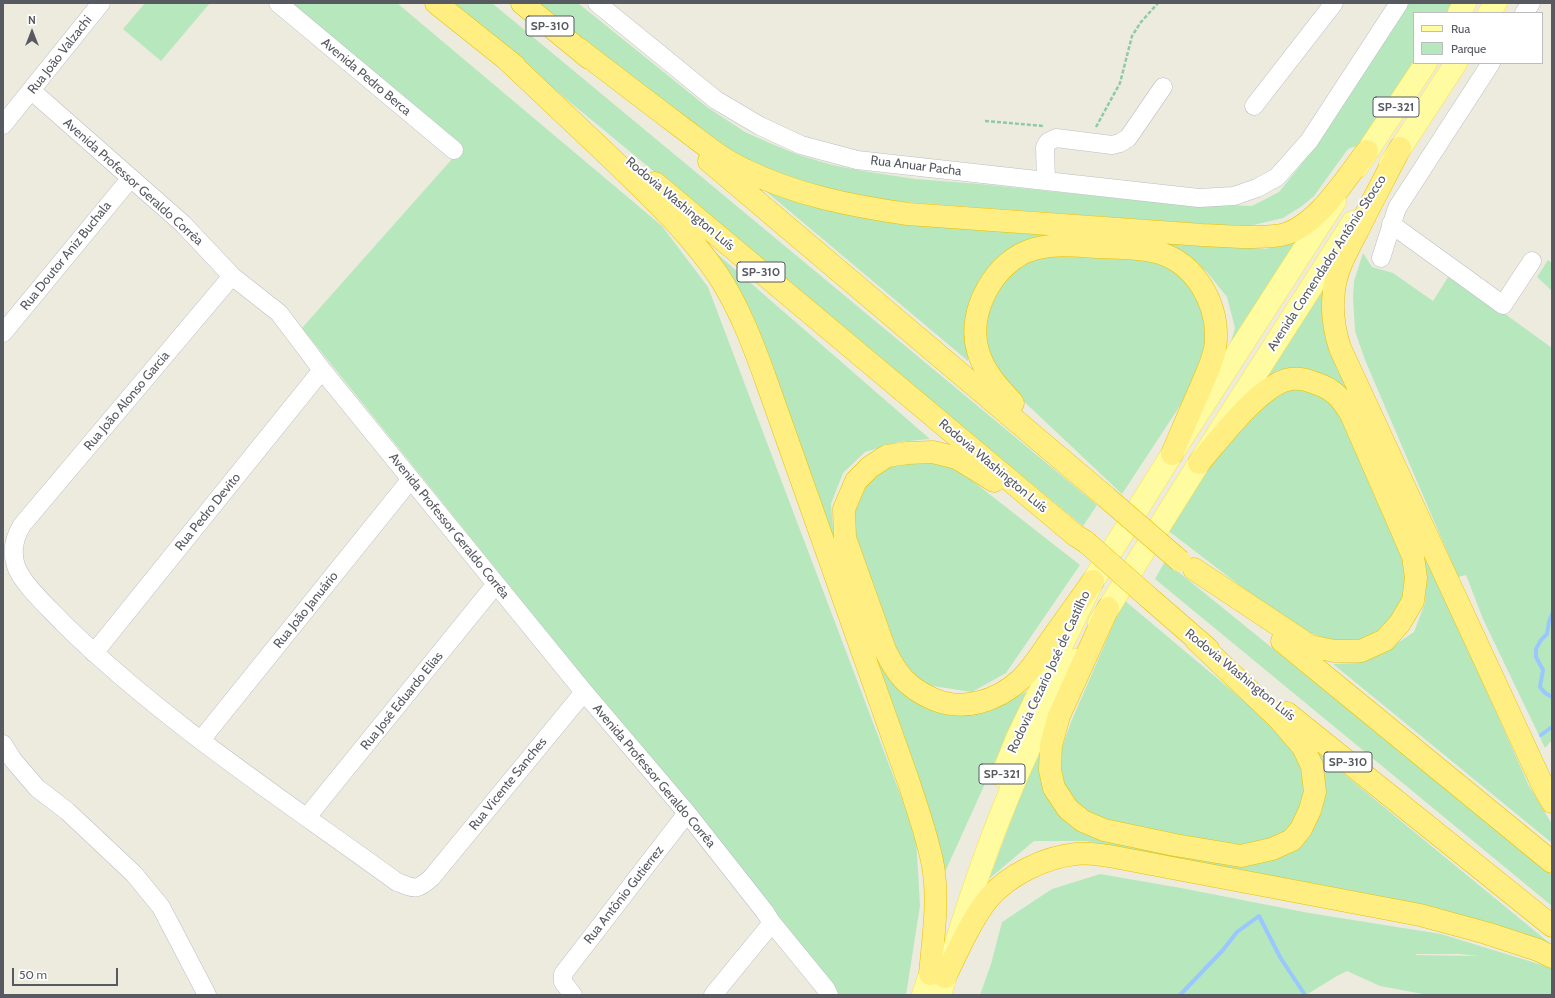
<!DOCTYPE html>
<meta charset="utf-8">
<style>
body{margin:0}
#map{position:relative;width:1555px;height:998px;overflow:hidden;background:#edebde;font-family:Cabin,sans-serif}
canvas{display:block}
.frame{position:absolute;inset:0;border:4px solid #575a61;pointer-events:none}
.legend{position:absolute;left:1413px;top:12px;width:130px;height:52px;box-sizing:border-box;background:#fff;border:1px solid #bcbdc0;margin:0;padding:5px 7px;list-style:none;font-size:12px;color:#575a61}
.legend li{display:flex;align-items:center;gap:8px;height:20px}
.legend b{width:20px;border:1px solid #bcbdc0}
.north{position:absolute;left:12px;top:12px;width:40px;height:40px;-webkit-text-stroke:3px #fff;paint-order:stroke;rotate:0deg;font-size:11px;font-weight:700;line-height:16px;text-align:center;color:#575a61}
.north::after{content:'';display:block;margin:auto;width:14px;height:18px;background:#575a61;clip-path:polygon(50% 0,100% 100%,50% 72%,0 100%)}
.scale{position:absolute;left:12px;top:968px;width:106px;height:18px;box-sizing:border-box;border:2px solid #575a61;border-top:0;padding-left:5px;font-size:12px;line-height:14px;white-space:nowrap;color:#575a61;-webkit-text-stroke:3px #fff;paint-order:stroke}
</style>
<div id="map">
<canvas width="1555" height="998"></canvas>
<div class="frame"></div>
<ul class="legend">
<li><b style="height:5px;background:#fffba0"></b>Rua</li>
<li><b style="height:11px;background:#b7e8bd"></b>Parque</li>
</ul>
<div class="north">N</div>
<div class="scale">50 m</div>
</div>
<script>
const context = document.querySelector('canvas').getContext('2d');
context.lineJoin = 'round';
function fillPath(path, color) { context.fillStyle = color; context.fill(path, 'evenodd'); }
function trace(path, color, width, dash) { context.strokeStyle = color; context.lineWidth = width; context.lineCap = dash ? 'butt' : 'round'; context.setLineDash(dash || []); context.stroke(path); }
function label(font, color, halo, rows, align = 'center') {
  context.font = font + ' Cabin,sans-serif'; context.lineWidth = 4; context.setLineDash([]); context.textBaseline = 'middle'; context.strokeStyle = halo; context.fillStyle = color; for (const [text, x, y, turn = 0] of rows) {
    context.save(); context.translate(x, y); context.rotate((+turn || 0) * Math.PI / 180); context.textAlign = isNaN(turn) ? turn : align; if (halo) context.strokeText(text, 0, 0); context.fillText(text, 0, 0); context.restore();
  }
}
fillPath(new Path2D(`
 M145,3H210L161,61L123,29Z
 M286,3H397L662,226L708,287L916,836L920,906L906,995H839L302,328L460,150Z
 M450,3H492L1097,505L1083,526Z
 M534,3H578L707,107L745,132L772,144L799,155L832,165L863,171L915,179L980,184L1144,201L1252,206L1279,192L1300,166L1406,3H1459L1452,13H1414V63L1365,143L1348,149L1314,196L1302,206L1283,218L1245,227L850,198L743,165Z
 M762,188L874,219L1266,249L1308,236L1226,359L1235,328L1227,297L1207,272L1180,250L1038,240L969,325L968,361Z
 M707,245L930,439L899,442L865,452L843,473L831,504L834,539L884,669L900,692L928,708L955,714H979L1001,705L1027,691L945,872L755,335Z
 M1060,251L1137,255L1172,265L1198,294L1209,322L1207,354L1191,389L1122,494L999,378L982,345L984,314L995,290L1023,259Z
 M1363,253L1372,267L1393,273L1433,301L1450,274L1552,348V740L1545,748L1483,619L1466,575L1458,577L1365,360L1355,331L1353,298L1354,281Z
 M1548,260L1552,263V291L1537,277Z
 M1328,273L1332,343L1529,786L1552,824V843L1333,664L1358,663L1384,652L1414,632L1425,603L1426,569L1354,405L1334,381H1261Z
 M1283,389L1316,391L1338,406L1398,544L1407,572L1404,602L1389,624L1366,639L1333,641L1294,627L1166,529L1213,460L1263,400Z
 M932,458L965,475L1080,565L1006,673L972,692L926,685L895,659L847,523L854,487L879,464Z
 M1165,561L1552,875V906L1155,579Z
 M1124,600L1280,731L1305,770L1307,792L1289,832L1243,850L1102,823L1078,807L1060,782V753L1071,722Z
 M1039,746L1065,816L1245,865L1293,848L1317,752L1552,945L1411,907L1086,841H1034L989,879Z
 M1100,874L1181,888L1309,913L1441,934L1552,968V995H1428L1380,986L1347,971L1337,976L1306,995H980L991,964L1002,922L1052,889ZM1459,954L1479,956L1416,955V954Z`), '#b7e8bd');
trace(new Path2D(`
 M1552,614L1549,622L1547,634L1541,640L1536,649V657L1543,670L1540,687L1545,693L1552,697
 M1541,735L1552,727
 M1180,995L1223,950L1237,932L1259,916L1280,957L1305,995`), '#9bc7ff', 4);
const minor = new Path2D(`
 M278,3L454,150
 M597,3L716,100L760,126L801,145L857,160L1199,198L1234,196L1257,188L1277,177L1309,141L1399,3
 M1524,13L1531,3
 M32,91L183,224L232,276L279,313L322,370L496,584L584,692L687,813L765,912L772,923L826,989L829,995
 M1254,106L1334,3
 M3,125L101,3
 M1046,181L1045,147L1048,142L1056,138L1112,145L1120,143L1128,138L1163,87
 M1391,224L1503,305L1532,261
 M1381,258L1397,208L1491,63
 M232,276L22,525C14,538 11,551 16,566C22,584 50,609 64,624C164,722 284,800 397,882C415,889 417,891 432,877L584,692
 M3,333L130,179
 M94,653L322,370
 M201,740L411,479
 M3,744L13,760L37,788L67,811L134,874L161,907L207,995
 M307,817L496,584
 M573,995L563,982V974L687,813
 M713,995L772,923`);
const major = new Path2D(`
 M1459,13L1465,3
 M1489,13L1496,3
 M1390,164L1456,63
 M1357,167L1426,63
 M1099,623L1199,463L1353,222
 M1002,776L1017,738L1093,581L1172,454L1335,201
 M923,995L936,956
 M940,995C974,880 1014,763 1076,660`);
const highway = new Path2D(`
 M436,3L515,66
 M522,3L589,58
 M579,49C611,74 644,99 677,124C699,140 720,159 745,170C796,195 851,206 908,214L1202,235C1226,236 1257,239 1281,235C1316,228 1346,178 1367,151
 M504,57C540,91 576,125 612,159C650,196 688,231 718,275C739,307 753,344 766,380L909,783C918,811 928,838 933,866C939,901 933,939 930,974
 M1400,148C1386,176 1371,203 1357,232C1347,251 1336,270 1334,291C1331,311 1334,329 1340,348L1543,786L1552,802
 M709,161L1106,497
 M655,183L1075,535L1086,542
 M1013,403C998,387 984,372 978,351C966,312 995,260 1034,249C1054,243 1076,246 1097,247C1118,248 1140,247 1160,253C1195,264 1217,302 1216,338C1216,355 1207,372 1201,387C1191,409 1182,431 1172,454
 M994,481L957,458L933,452L907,453L887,456L870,467L856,481L844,509L845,538L885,650C897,675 908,688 933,699C963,712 997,701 1020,680C1031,670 1040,656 1048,644C1063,623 1078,602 1093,581
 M1194,569L1310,646L1334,651H1361L1385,640L1400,623L1413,601L1416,578L1413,556L1351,414C1341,398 1334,389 1315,383C1308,380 1299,378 1291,379C1261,383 1219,440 1199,463
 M1147,596L1208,649
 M1108,608L1059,716L1051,745L1050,770L1054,788L1068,809L1083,821L1104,830L1175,845L1241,856L1272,849L1292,840L1301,829L1310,810L1315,792L1312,766L1303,747L1279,719L1196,640
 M1282,641L1552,862
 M1287,713L1552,926
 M945,977C958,951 970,922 988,899C1008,875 1045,857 1076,854C1086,852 1099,855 1109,856L1420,915L1486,933L1538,950L1552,957`);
trace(minor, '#bbbdc4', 19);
trace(major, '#ffe144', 23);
trace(highway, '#eabe00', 23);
trace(new Path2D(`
 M985,121L1044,126
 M1096,127L1120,83L1132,36L1141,22L1158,3`), '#90c9a7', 2.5, [4, 2]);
trace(minor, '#fff', 18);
trace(major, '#fffba0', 22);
trace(highway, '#ffef82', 22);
const highwayBridge = new Path2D(`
 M1106,497L1180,561
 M1086,542L1147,596`);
trace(highwayBridge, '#eabe00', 23, []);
trace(highwayBridge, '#ffef82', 22);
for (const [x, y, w] of [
 [550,26,48],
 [1396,107,46],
 [761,272,48],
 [1348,762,48],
 [1002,774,46]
]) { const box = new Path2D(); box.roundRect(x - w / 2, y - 10, w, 20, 3); context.fillStyle = '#fff'; context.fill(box); trace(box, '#575a61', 1); }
label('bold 12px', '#575a61', null, [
 ["SP-310",550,26],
 ["SP-321",1396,107],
 ["SP-310",761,272],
 ["SP-310",1348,762],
 ["SP-321",1002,774]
]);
label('13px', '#575a61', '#fff', [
 ["Rua João Valzachi",60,55,-52],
 ["Avenida Pedro Berca",366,77,40],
 ["Rua Anuar Pacha",916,166,7],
 ["Avenida Professor Geraldo Corrêa",133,182,42],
 ["Rodovia Washington Luís",680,204,40],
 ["Rua Doutor Aniz Buchala",66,256,-51],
 ["Avenida Comendador Antônio Stocco",1327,263,-57],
 ["Rua João Alonso Garcia",127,401,-50],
 ["Rodovia Washington Luís",993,466,40],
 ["Rua Pedro Devito",208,512,-51],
 ["Avenida Professor Geraldo Corrêa",449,526,51],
 ["Rua João Januário",306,610,-51],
 ["Rodovia Cezario José de Castilho",1049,672,-65],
 ["Rodovia Washington Luís",1240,675,39],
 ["Rua José Eduardo Elias",402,701,-51],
 ["Avenida Professor Geraldo Corrêa",654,776,50],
 ["Rua Vicente Sanches",508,784,-51],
 ["Rua Antônio Gutierrez",624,895,-52]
]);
</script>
